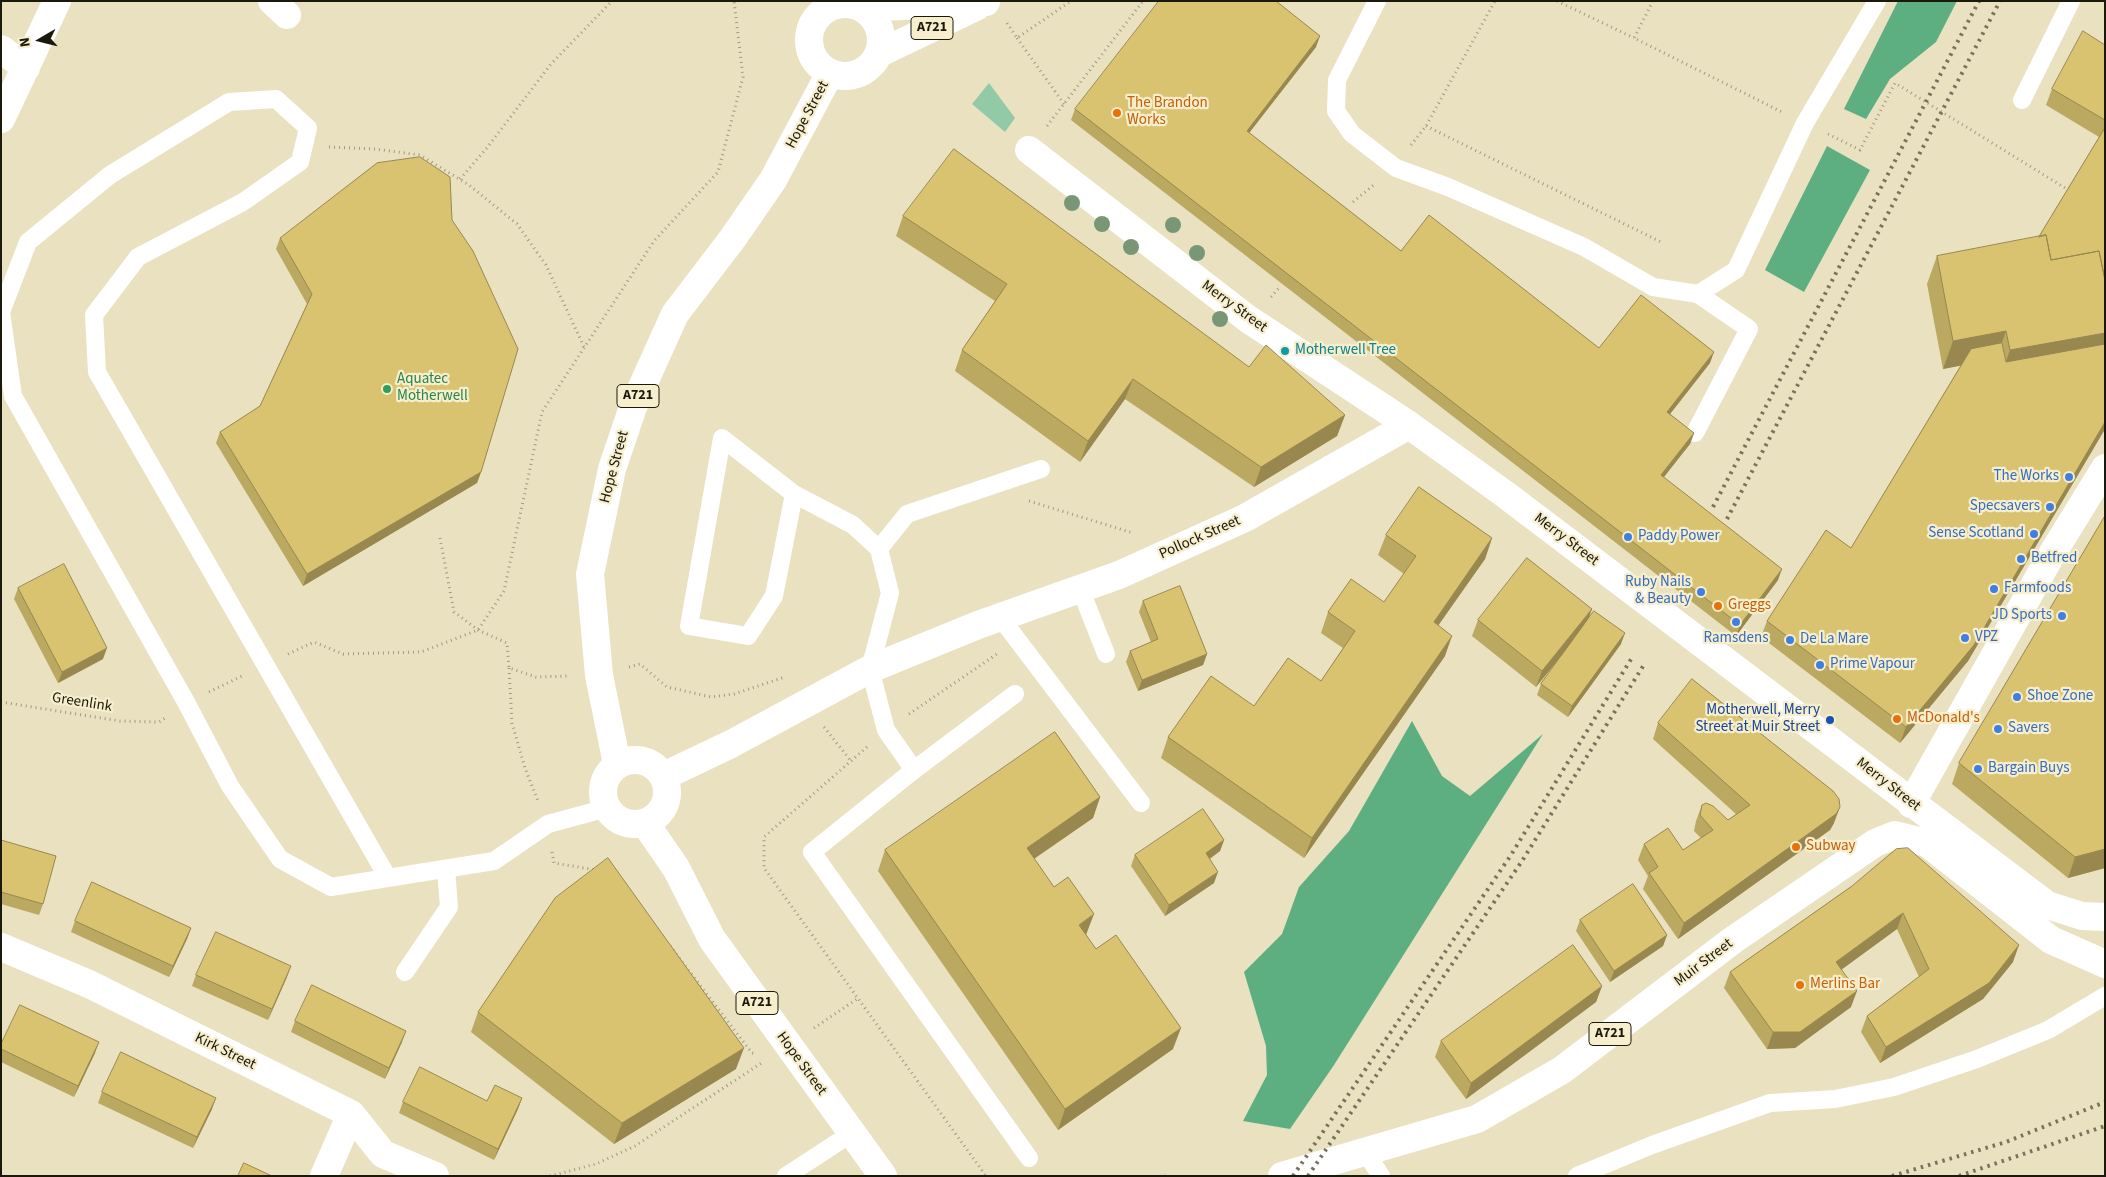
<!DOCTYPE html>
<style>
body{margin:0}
#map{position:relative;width:2106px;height:1177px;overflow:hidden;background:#e9e1c0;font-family:"Source Sans 3",sans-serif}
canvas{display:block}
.frame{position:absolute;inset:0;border:2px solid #1b180c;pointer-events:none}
.north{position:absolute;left:15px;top:15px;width:50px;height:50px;-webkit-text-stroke:4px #f6eecd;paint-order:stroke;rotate:262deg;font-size:14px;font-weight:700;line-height:20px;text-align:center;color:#1b180c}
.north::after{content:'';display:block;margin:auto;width:18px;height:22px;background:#1b180c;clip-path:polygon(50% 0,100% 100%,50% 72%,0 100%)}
</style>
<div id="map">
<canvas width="2106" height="1177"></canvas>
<div class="frame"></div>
<div class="north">N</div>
</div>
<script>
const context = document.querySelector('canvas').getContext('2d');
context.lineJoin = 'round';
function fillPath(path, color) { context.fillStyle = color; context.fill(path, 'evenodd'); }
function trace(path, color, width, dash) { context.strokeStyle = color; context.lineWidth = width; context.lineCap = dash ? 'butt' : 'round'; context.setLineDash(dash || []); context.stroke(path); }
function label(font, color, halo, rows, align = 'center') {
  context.font = font + ' "Source Sans 3",sans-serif'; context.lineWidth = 4.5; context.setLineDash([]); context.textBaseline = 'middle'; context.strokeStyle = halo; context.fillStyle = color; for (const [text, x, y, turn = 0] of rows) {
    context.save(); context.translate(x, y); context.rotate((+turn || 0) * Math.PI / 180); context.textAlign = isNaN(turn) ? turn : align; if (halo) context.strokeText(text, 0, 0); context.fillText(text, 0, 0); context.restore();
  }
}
fillPath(new Path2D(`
 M989,83L1015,118L1005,132L972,104Z`), '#92caa8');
fillPath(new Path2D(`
 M1898,1H1957L1936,42L1890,79L1866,119L1844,109Z
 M1827,146L1870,170L1804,292L1765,270Z
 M1412,721L1442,776L1470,796L1543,734L1334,1065L1290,1129L1243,1121L1267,1075L1266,1046L1244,972L1282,934L1299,887L1349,831Z`), '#5daf82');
trace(new Path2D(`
 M1557,1L1634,38
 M1653,1L1634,38L1782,112
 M1007,23L1017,38L1071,1
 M1017,38L1064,104
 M1047,126L1143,1
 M1426,126L1661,242
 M1828,134L1860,150L1895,83L2070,191
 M1411,145L1426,126L1495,1
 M329,147L375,149L420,155L469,185L517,224L546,265L584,347
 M460,179L486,149L551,64L612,1
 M1353,202L1375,184
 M1271,297L1279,288
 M1029,501L1133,533
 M440,538L454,612L478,630L507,643L509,668L536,677L569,676
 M288,654L314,642L343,654L421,652L478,630L504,591L542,412L654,241L718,172L743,77L734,1
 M629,667L640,664L667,687L711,697L734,694L785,677
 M509,668L512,723L525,768L538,801
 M209,692L242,676
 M1,702L120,721L159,722L165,718
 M909,714L997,654
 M824,727L851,761
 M867,747L764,837V868L986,1176
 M552,852L554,863L596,870
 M670,946L752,1053L756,1054
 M814,1028L857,999
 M550,1176L596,1164L635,1146L763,1062
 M1164,1176H1168`), '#a09a81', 3, [1, 4]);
trace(new Path2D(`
 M1377,1L1337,80L1336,111L1352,134L1396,168L1448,187L1584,247L1653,287L1698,294L1749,329L1695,433
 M2022,100L2071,1
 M1698,294L1736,270L1805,123L1877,1
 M794,494L774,596L748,636L689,626L722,438L794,494L853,525L879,549L890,593L870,669L886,730L914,770L812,852L1029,1158
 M879,549L907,514L1041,469
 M1080,588L1106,654
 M1000,617L1141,803
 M914,770L1015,694
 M388,878L97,372L94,315L138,257L243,202L300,162L308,128L276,99L229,102L110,175L28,242L1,312L13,396L186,702L230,786L280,859L331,887L494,861L548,824L607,808
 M405,972L449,907L446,869
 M1366,1153L1381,1176
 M786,1176L852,1133
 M1577,1176L1652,1145L1770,1103L1835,1099L1894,1087L1977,1059L2048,1030L2105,996`), '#fff', 18);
trace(new Path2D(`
 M272,1L287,15
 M1,49L26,68
 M1,119L57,1
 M1029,150L1248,319L1409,425L1506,495L2047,905L2082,916L2105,917
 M664,776L731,744L870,669L978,625L1119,575L1245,518L1409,425
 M1911,804L2049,559L2105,468
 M1,947L89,984L351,1114L383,1154L435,1176
 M324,1176L351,1114`), '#fff', 28);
trace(new Path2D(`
 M809 40a36 36 0 1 1 72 0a36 36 0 1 1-72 0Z
 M862,8L986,2
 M878,54L976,7
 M603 792a32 32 0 1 1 64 0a32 32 0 1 1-64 0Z
 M617,764L599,675L590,574L612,469L633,407L675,314L733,238L773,180L830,73
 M645,823L676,868L712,939L883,1176
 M1282,1176L1477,1119L1562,1070L1733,940L1875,843L1895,835L1927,843L2051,940L2105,964`), '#fff', 28);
trace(new Path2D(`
 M1713,507L1979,1
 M1727,519L2000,1
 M1293,1176L1511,855L1633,656
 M1308,1176L1522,861L1645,663
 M1892,1176L2006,1142L2105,1102
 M1959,1176L2105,1126`), '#77725c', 4, [2.5, 5]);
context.fillStyle = '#799777';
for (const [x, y] of [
 [1072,203],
 [1102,224],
 [1173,225],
 [1131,247],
 [1197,253],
 [1220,319]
]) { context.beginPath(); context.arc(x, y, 8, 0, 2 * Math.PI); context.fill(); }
fillPath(new Path2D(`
 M2105,45V429L1968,661L1900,743L1761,637L1767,621L1851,548L1961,365L1943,369L1927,284L1937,256L2039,237L2099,137L2046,105L2052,89Z
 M1316,47L1249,133L1401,251L1599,348L1710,363L1670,414L1694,433L1690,444L1663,477L1778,580L1736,636L1071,120L1075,109Z
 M903,216L1249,367L1345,415L1337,436L1254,487L1125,399L1080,462L955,371L962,350L995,301L896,236Z
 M452,220L481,472L477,483L303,586L216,443L220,432L260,406L307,304L276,249L280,238Z
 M2105,516V868L2068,878L1952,784L1959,763Z
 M1386,535L1492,538L1485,559L1438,625L1445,656L1304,858L1161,758L1168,737L1254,706L1321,681L1343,648L1321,633L1328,612L1384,602L1404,574L1378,555Z
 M18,588L103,659L58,683L14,599Z
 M1143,601L1207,654L1203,665L1138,691L1126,662L1130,651L1151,642L1139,612Z
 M1592,609L1588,619L1621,644L1568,717L1537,695L1541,684L1564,653L1536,687L1472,636L1478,620Z
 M1658,723L1834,823L1830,830L1678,939L1643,889L1648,876L1638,860L1644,844L1683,850L1701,838L1694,831L1696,821L1702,805L1728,820L1736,814L1653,739Z
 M1100,797L1093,818L1034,859L1096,949L1173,1049L1058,1130L878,871L885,850Z
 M1,840L43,904L39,915L1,904Z
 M1224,840L1220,851L1210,859L1214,883L1165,916L1131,866L1135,855Z
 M1852,886L2013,962L1983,999L1880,1063L1861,1032L1867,1016L1919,977L1897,929L1842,969L1851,1007L1795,1048L1767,1049L1724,988L1730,972Z
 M1580,920L1667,935L1663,946L1610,982L1576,931Z
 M75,921L191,928L187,939L169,977L71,932Z
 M196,975L287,977L268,1020L192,986Z
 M1602,986L1596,1002L1466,1099L1435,1057L1441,1041Z
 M478,1012L736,1069L614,1144L471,1032Z
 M295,1021L402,1042L385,1079L291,1032Z
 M1,1044L95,1053L74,1097L1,1062Z
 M102,1092L212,1109L193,1148L98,1103Z
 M522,1098L518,1109L494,1160L399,1113L403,1102L487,1101Z`), '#bba861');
fillPath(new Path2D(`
 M1320,36L1316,47L1242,142L1247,131Z
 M2006,331L1996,359L1943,369L1953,341Z
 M2105,333V356L2000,378L2010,350Z
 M1714,352L1710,363L1663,423L1667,412Z
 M1133,379L1125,399L1080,462L1088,441Z
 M1345,415L1337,436L1254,487L1261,467Z
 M2105,422V429L1968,661L1900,743L1906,727Z
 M1694,433L1690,444L1657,486L1661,475Z
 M481,472L477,483L303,586L307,574Z
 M1492,538L1485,559L1426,643L1434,622Z
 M1782,569L1778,580L1736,636L1740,625Z
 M1592,609L1586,625L1536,687L1542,671Z
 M1625,633L1621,644L1568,717L1572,706Z
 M1452,636L1445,656L1304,858L1312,838Z
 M107,648L103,659L58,683L62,672Z
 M1207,654L1203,665L1138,691L1142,680Z
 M1100,797L1093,818L1019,869L1027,848Z
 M1840,807L1834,823L1830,830L1678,939L1684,923Z
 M1224,840L1220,851L1202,864L1206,853Z
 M2105,849V868L2068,878L2075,857Z
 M1218,872L1214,883L1165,916L1169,905Z
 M1903,913L1897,929L1830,978L1836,962Z
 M1094,914L1086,935L1079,925Z
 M191,928L187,939L169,977L173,966Z
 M1667,935L1663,946L1610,982L1614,971Z
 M2019,945L2013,962L1983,999L1880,1063L1886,1047Z
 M291,966L287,977L268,1020L272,1009Z
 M1602,986L1596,1002L1466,1099L1471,1083Z
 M1857,991L1851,1007L1795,1048L1767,1049L1773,1032Z
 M1181,1028L1173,1049L1058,1130L1065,1109Z
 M406,1031L402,1042L385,1079L389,1068Z
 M99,1042L95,1053L74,1097L78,1086Z
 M744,1048L736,1069L614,1144L622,1123Z
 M216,1098L212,1109L193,1148L197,1137Z
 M522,1098L518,1109L494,1160L498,1149Z`), '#98884f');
const building = new Path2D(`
 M1159,1H1276L1320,36L1247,131L1401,251L1429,215L1599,348L1641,295L1714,352L1667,412L1694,433L1661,475L1782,569L1740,625L1075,109Z
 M2083,31L2105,45V120L2052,89Z
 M2105,128V280L2099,251L2051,260L2046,235L2039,237Z
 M954,149L1249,367L1266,345L1345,415L1261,467L1133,379L1088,441L962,350L1007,284L903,216Z
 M420,157L450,177L452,220L473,251L518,349L481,472L307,574L220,432L260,406L312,294L280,238L377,163Z
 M2046,235L2051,260L2099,251L2105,280V333L2010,350L2006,331L1953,341L1937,256Z
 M2002,343L2006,362L2105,344V422L1974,645L1906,727L1767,621L1826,530L1851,548L1971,349Z
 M1419,487L1492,538L1434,622L1452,636L1312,838L1168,737L1211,676L1254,706L1288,658L1321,681L1355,631L1328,612L1351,579L1384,602L1416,556L1386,535Z
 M2105,516V849L2075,857L1959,763Z
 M1527,558L1592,609L1542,671L1478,620Z
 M64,564L107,648L62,672L18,588Z
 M1180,586L1207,654L1142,680L1130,651L1158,639L1143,601Z
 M1594,611L1625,633L1572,706L1541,684Z
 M1692,679L1833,791L1839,799L1840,807L1836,814L1684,923L1649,873L1658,867L1644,844L1668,828L1683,850L1713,830L1700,815L1702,805L1706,803L1713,806L1728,820L1750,805L1658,723Z
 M1055,732L1100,797L1027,848L1054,887L1068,877L1094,914L1079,925L1096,949L1116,935L1181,1028L1065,1109L885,850Z
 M1203,809L1224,840L1206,853L1218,872L1169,905L1135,855Z
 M1,840L56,856L43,904L1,892Z
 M1908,848L2019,945L1989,983L1886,1047L1867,1016L1929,969L1903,913L1836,962L1857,991L1800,1032H1773L1730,972L1852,886L1896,849Z
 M608,858L744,1048L622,1123L478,1012L555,898Z
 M92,882L191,928L173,966L75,921Z
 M1633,884L1667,935L1614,971L1580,920Z
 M216,932L291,966L272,1009L196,975Z
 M1573,945L1602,986L1471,1083L1441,1041Z
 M312,985L406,1031L389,1068L295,1021Z
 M20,1005L99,1042L78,1086L1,1049V1044Z
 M121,1052L216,1098L197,1137L102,1092Z
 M420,1067L487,1101L495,1085L522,1098L498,1149L403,1102Z
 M244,1163L272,1176H238Z`);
fillPath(building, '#d9c371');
trace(building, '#98884f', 1);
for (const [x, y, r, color] of [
 [1117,113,5,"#e8710a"],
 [1285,351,5,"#0f9aa8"],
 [387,389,5,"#2e9e5b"],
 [2069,477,5,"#3f7fe0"],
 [2050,507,5,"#3f7fe0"],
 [2034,534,5,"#3f7fe0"],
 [1628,537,5,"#3f7fe0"],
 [2021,559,5,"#3f7fe0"],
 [1994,589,5,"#3f7fe0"],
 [1701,592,5,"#3f7fe0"],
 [1718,606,5,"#e8710a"],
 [2062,616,5,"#3f7fe0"],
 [1736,622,5,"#3f7fe0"],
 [1965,638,5,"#3f7fe0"],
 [1790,640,5,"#3f7fe0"],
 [1820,665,5,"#3f7fe0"],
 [2017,697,5,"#3f7fe0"],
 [1897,719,5,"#e8710a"],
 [1830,720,5,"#1a4fb4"],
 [1998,729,5,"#3f7fe0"],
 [1978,769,5,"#3f7fe0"],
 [1796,847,5,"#e8710a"],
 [1800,985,5,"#e8710a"]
]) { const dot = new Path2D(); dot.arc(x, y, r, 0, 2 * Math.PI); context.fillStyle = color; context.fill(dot); trace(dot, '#f6eecd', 2); }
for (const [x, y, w] of [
 [932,28,42],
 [638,396,42],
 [757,1003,42],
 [1610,1034,42]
]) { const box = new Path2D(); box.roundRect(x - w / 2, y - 11.5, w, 23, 4); context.fillStyle = '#f6eecd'; context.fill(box); trace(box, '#1b180c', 1); }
label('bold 14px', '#1b180c', null, [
 ["A721",932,28],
 ["A721",638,396],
 ["A721",757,1003],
 ["A721",1610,1034]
]);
label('15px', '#c56008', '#f6eecd', [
 ["The Brandon",1127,104],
 ["Works",1127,121],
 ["Greggs",1728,606],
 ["McDonald's",1907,719],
 ["Subway",1806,847],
 ["Merlins Bar",1810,985]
], 'left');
label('15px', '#1b180c', '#f6eecd', [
 ["Hope Street",808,115,-62],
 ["Merry Street",1234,307,36],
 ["Hope Street",615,467,-75],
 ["Pollock Street",1200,538,-24],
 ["Merry Street",1566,540,37],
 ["Greenlink",82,703,9],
 ["Merry Street",1888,785,38],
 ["Muir Street",1704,963,-37],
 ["Kirk Street",225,1052,26],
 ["Hope Street",801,1064,54]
]);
label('15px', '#0d838f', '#f6eecd', [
 ["Motherwell Tree",1295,351]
], 'left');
label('15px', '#27864d', '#f6eecd', [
 ["Aquatec",397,380],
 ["Motherwell",397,397]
], 'left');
label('15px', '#366cbe', '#f6eecd', [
 ["The Works",2059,477,"right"],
 ["Specsavers",2040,507,"right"],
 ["Sense Scotland",2024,534,"right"],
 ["Paddy Power",1638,537],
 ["Betfred",2031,559],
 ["Ruby Nails",1691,583,"right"],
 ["& Beauty",1691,600,"right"],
 ["Farmfoods",2004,589],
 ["JD Sports",2052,616,"right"],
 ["VPZ",1975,638],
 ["Ramsdens",1736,639,"center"],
 ["De La Mare",1800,640],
 ["Prime Vapour",1830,665],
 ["Shoe Zone",2027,697],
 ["Savers",2008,729],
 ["Bargain Buys",1988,769]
], 'left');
label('15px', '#164399', '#f6eecd', [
 ["Motherwell, Merry",1820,711],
 ["Street at Muir Street",1820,728]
], 'right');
</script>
